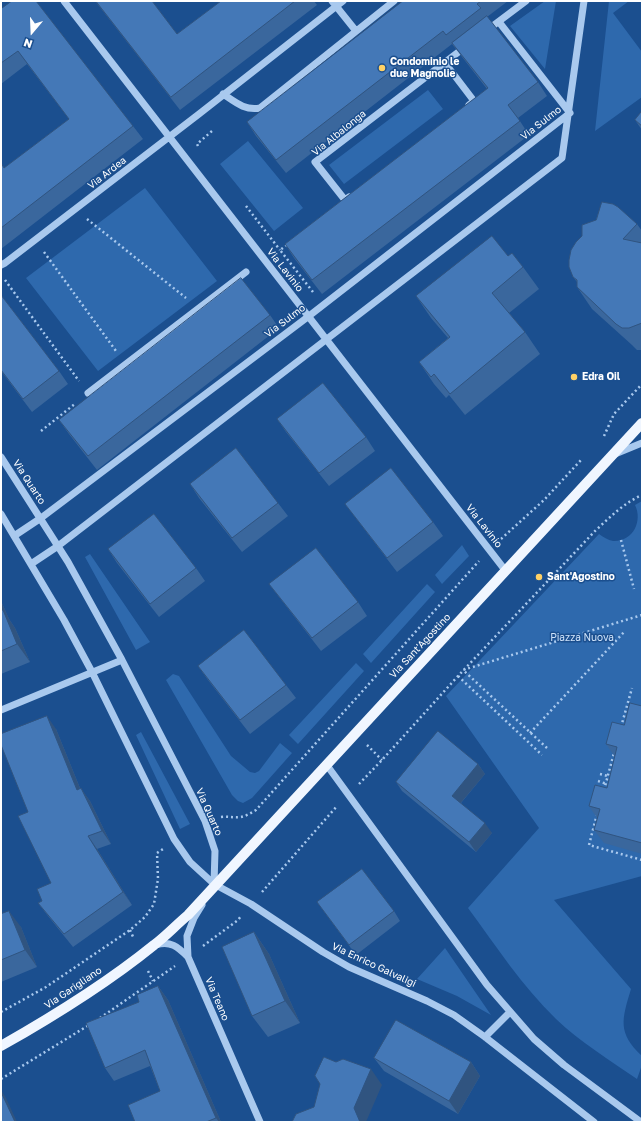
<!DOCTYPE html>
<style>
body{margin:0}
#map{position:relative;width:643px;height:1123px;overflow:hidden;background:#1b4f8f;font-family:"Golos Text",sans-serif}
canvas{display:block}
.frame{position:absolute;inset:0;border:2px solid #fff;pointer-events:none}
.north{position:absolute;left:12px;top:12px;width:40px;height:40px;-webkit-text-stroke:3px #1b4f8f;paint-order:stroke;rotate:199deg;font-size:11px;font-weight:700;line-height:16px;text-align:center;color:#fff}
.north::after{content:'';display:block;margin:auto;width:14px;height:18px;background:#fff;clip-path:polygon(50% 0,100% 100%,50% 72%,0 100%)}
</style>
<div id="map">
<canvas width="643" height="1123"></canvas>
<div class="frame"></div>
<div class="north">N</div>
</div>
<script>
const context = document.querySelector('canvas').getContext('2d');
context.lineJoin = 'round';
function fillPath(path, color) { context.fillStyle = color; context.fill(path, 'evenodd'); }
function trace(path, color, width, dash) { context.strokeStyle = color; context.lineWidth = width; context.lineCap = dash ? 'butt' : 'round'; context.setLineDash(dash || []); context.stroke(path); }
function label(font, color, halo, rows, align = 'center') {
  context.font = font + ' "Golos Text",sans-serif'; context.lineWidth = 3; context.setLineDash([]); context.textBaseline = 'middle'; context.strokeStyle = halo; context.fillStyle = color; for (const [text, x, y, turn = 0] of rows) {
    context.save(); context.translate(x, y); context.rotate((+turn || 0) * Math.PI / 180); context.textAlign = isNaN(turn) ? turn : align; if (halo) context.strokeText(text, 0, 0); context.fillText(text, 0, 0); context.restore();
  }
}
fillPath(new Path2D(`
 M545,1H556L545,69L510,26Z
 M609,1H629L613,13L642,52V97L595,131Z
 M428,90L443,109L344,184L329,165Z
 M248,141L303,208L274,231L220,164Z
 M145,188L217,281L98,371L26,278Z
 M642,501V876L554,900L631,989C622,1019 617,1033 642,1056V1065L637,1079C611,1061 579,1041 556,1019C522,986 496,946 468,908L539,828L446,696L599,534C603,537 608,540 613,541C633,542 643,521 635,505Z
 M462,545L469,556L442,584L435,575Z
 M90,554L150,642L136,650L85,557Z
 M427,584L435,592L371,663L363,654Z
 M356,663L364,671L298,744L289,735Z
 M173,674L179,676L231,756L250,772L255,773L259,771L280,743L292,753L252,798L243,803L238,801L232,795L166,680Z
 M141,732L190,824L180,829L136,735Z
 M445,948L491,1015L457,996L417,979Z`), '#2e69ad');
trace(new Path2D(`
 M198,146L197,144L212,131
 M246,206L280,250
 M87,219L186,298
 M287,245L280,250L313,292
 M44,252L116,351
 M5,280L79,381
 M41,431L76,403
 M604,436L614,414L642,384
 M501,539L544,500L581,460
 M621,540L634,589
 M458,676L542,755
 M621,727L632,688
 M530,733L625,631
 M367,745L382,760
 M547,748L463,670L642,615
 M600,774L608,776
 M598,781L607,784
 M359,784L382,760L458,676L595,531C610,517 624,503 642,495
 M604,790L614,753
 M597,814L589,845L642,860
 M221,817C228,816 234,818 241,817C246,816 251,813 256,810L479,561
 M262,892L337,806
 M130,930L134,939
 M203,946L238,920L241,916
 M148,971L153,981
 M1,1012L46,987L130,930L145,917L154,904L158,879L157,853L163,849
 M100,1018L175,966
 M1,1079L89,1025`), '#a9c9ee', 2.5, [2, 3]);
trace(new Path2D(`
 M64,1L505,570
 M332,1L356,31
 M499,22L570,113
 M486,31L526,1
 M445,63L474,101L469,105
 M223,94C235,102 245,111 260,108L394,1
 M349,197L345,200L315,162L465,47
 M1,265L5,263L199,114L343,1
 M88,393L246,272
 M615,454L642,443
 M1,457L68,562L122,660L205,821L215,851L214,884
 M1,514L64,620L92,672L174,839L190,862L214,884L251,904L323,952L349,967L427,1001L454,1015L485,1037L594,1122
 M14,536L41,518L309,316L570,113
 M31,564L58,546L562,158L584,1
 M1,710L122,660
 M326,764L487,985L534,1039L564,1065L641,1122
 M202,905L194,918L187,936L188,957L260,1122
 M156,945C170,940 178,947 188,957
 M485,1037L510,1012`), '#a9c9ee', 7);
trace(new Path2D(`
 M1,1046C54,1016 106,984 154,945C166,936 176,925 188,915L642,423`), '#f0f6ff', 10);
fillPath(new Path2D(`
 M95,1H152L177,34L221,1H314L317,5L180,110Z
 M403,1H508L487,17L538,82L547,96L518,118L529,135L322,294L294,258L285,244L487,89L452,44L286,173L256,136L247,122Z
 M1,9L133,126L143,139L1,249V163L4,168L69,119L27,64L1,84Z
 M642,111V130L635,120Z
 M637,224L642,231V350H637L632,345L592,309L577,287V282L573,277Z
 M508,256L523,267L539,289L509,313L525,332L540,354L465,415L449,395L446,398L434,384L419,362L448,338L431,318L416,296Z
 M1,295L59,371L68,384L32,412L1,371Z
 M270,315L279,328L97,470L69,434L59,420Z
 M277,419L366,437L375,451L329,486L286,432Z
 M190,484L278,503L288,516L242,552L199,498Z
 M345,504L433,522L443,536L397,572L355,517Z
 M108,549L196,568L205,581L159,617L117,563Z
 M269,584L358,602L367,616L321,651L279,597Z
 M1,601L9,619L15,628L30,662L1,674Z
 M198,666L286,685L296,698L250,734L208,680Z
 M642,706V854L604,843L594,830L597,818L589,806L607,788L615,757L606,744Z
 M56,729L80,788L90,801L111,844L97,849L132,905L73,947L48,916L38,903L42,901L51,883L28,812Z
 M478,764L485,774L461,803L492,833L476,852L402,791L396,782Z
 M317,902L394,911L400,921L356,955Z
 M1,914L21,927L37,967L1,982Z
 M254,932L269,954L300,1023L268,1037L252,1016Z
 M158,986L168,1000L221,1122H135L160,1091L150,1066L114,1081L105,1068L139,1002Z
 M374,1058L471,1062L480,1076L458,1114L384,1071Z`), '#3a679d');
fillPath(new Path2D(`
 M1,601L9,619L15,628L30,662L17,644L1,611Z
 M47,716L56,729L86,803L77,790Z
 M478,764L485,774L459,805L452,796Z
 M81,788L90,801L111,844L102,831Z
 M485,823L492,833L476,852L469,842Z
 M88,836L97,849L132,905L123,892Z
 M9,911L21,927L37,967L25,950Z
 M254,932L269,954L300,1023L285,1001Z
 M158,986L168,1000L221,1122H219L216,1118Z
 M471,1062L480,1076L458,1114L449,1101Z
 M371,1069L382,1085L366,1122H360L354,1108Z
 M1,1090L6,1098L17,1122H15L1,1092Z`), '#305480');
const building = new Path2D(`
 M12,1H36L133,126L1,228V163L4,168L69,119L18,51L1,63V9Z
 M96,1H152L177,34L221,1H295L171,97Z
 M403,1H481L477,4L481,8L446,35L443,31L276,160L247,122Z
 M487,16L538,82L508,105L520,121L312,280L285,244L488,88L452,43Z
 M642,111V126L635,120Z
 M602,202L613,204L618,207L637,224L623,239L642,243V323L629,328H622L616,324L577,287V280L573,277L569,267V260L571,250L576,242L582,236V225L596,220Z
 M492,236L508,256L512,253L523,267L492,293L525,332L450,394L434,374L431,377L419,362L450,337L416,296Z
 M241,278L270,315L88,456L59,420Z
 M1,295L59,371L23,399L1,370Z
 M323,383L366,437L319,473L277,419Z
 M236,448L278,503L232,538L190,484Z
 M391,468L433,522L387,558L345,504Z
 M154,514L196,568L150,604L108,549Z
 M316,548L358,602L312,638L269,584Z
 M1,610H3L17,644L1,651Z
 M244,630L286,685L240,720L198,666Z
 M630,703L642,706V843L594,830L600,809L589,806L595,785L607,788L617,747L606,744L612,722L624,725Z
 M47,716L77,790L81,788L102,831L88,836L123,892L64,934L38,903L42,901L37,889L51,883L18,816L28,812L1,745V734Z
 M438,731L478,764L452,796L485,823L469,842L396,782Z
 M362,869L394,911L349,945L317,902Z
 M9,911L25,950L1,960V914Z
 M254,932L285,1001L252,1016L222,947Z
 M158,986L216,1118L206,1122H135L128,1105L160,1091L145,1050L105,1068L86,1023L139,1002L137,995Z
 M396,1020L471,1062L449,1101L374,1058Z
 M324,1057L336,1062L343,1059L371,1069L354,1108L360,1122H292L296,1114L314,1107L320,1084L315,1076Z
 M1,1092L15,1122H1Z`);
fillPath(building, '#4478b7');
trace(building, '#305480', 1);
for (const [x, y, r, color] of [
 [382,68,4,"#ffd166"],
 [574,377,4,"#ffd166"],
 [539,577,4,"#ffd166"]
]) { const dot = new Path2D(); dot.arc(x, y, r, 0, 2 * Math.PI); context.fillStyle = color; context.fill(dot); trace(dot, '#1b4f8f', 1.5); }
label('bold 10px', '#fff', '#1b4f8f', [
 ["Condominio le",390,62],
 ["due Magnolie",390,74],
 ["Edra Oil",582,377],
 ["Sant'Agostino",547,577]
], 'left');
label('10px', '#fff', '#1b4f8f', [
 ["Via Sulmo",541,123,-38],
 ["Via Albalonga",339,133,-39],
 ["Via Ardea",107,173,-38],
 ["Via Lavinio",285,270,52],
 ["Via Sulmo",285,321,-37],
 ["Via Quarto",29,482,57],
 ["Via Lavinio",484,526,52],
 ["Via Sant'Agostino",420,646,-47],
 ["Via Quarto",209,812,66],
 ["Via Enrico Galvaligi",374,965,25],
 ["Via Garigliano",73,988,-34],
 ["Via Teano",217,999,67]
]);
label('10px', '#cfe3fa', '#1b4f8f', [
 ["Piazza Nuova",582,638]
]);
</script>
